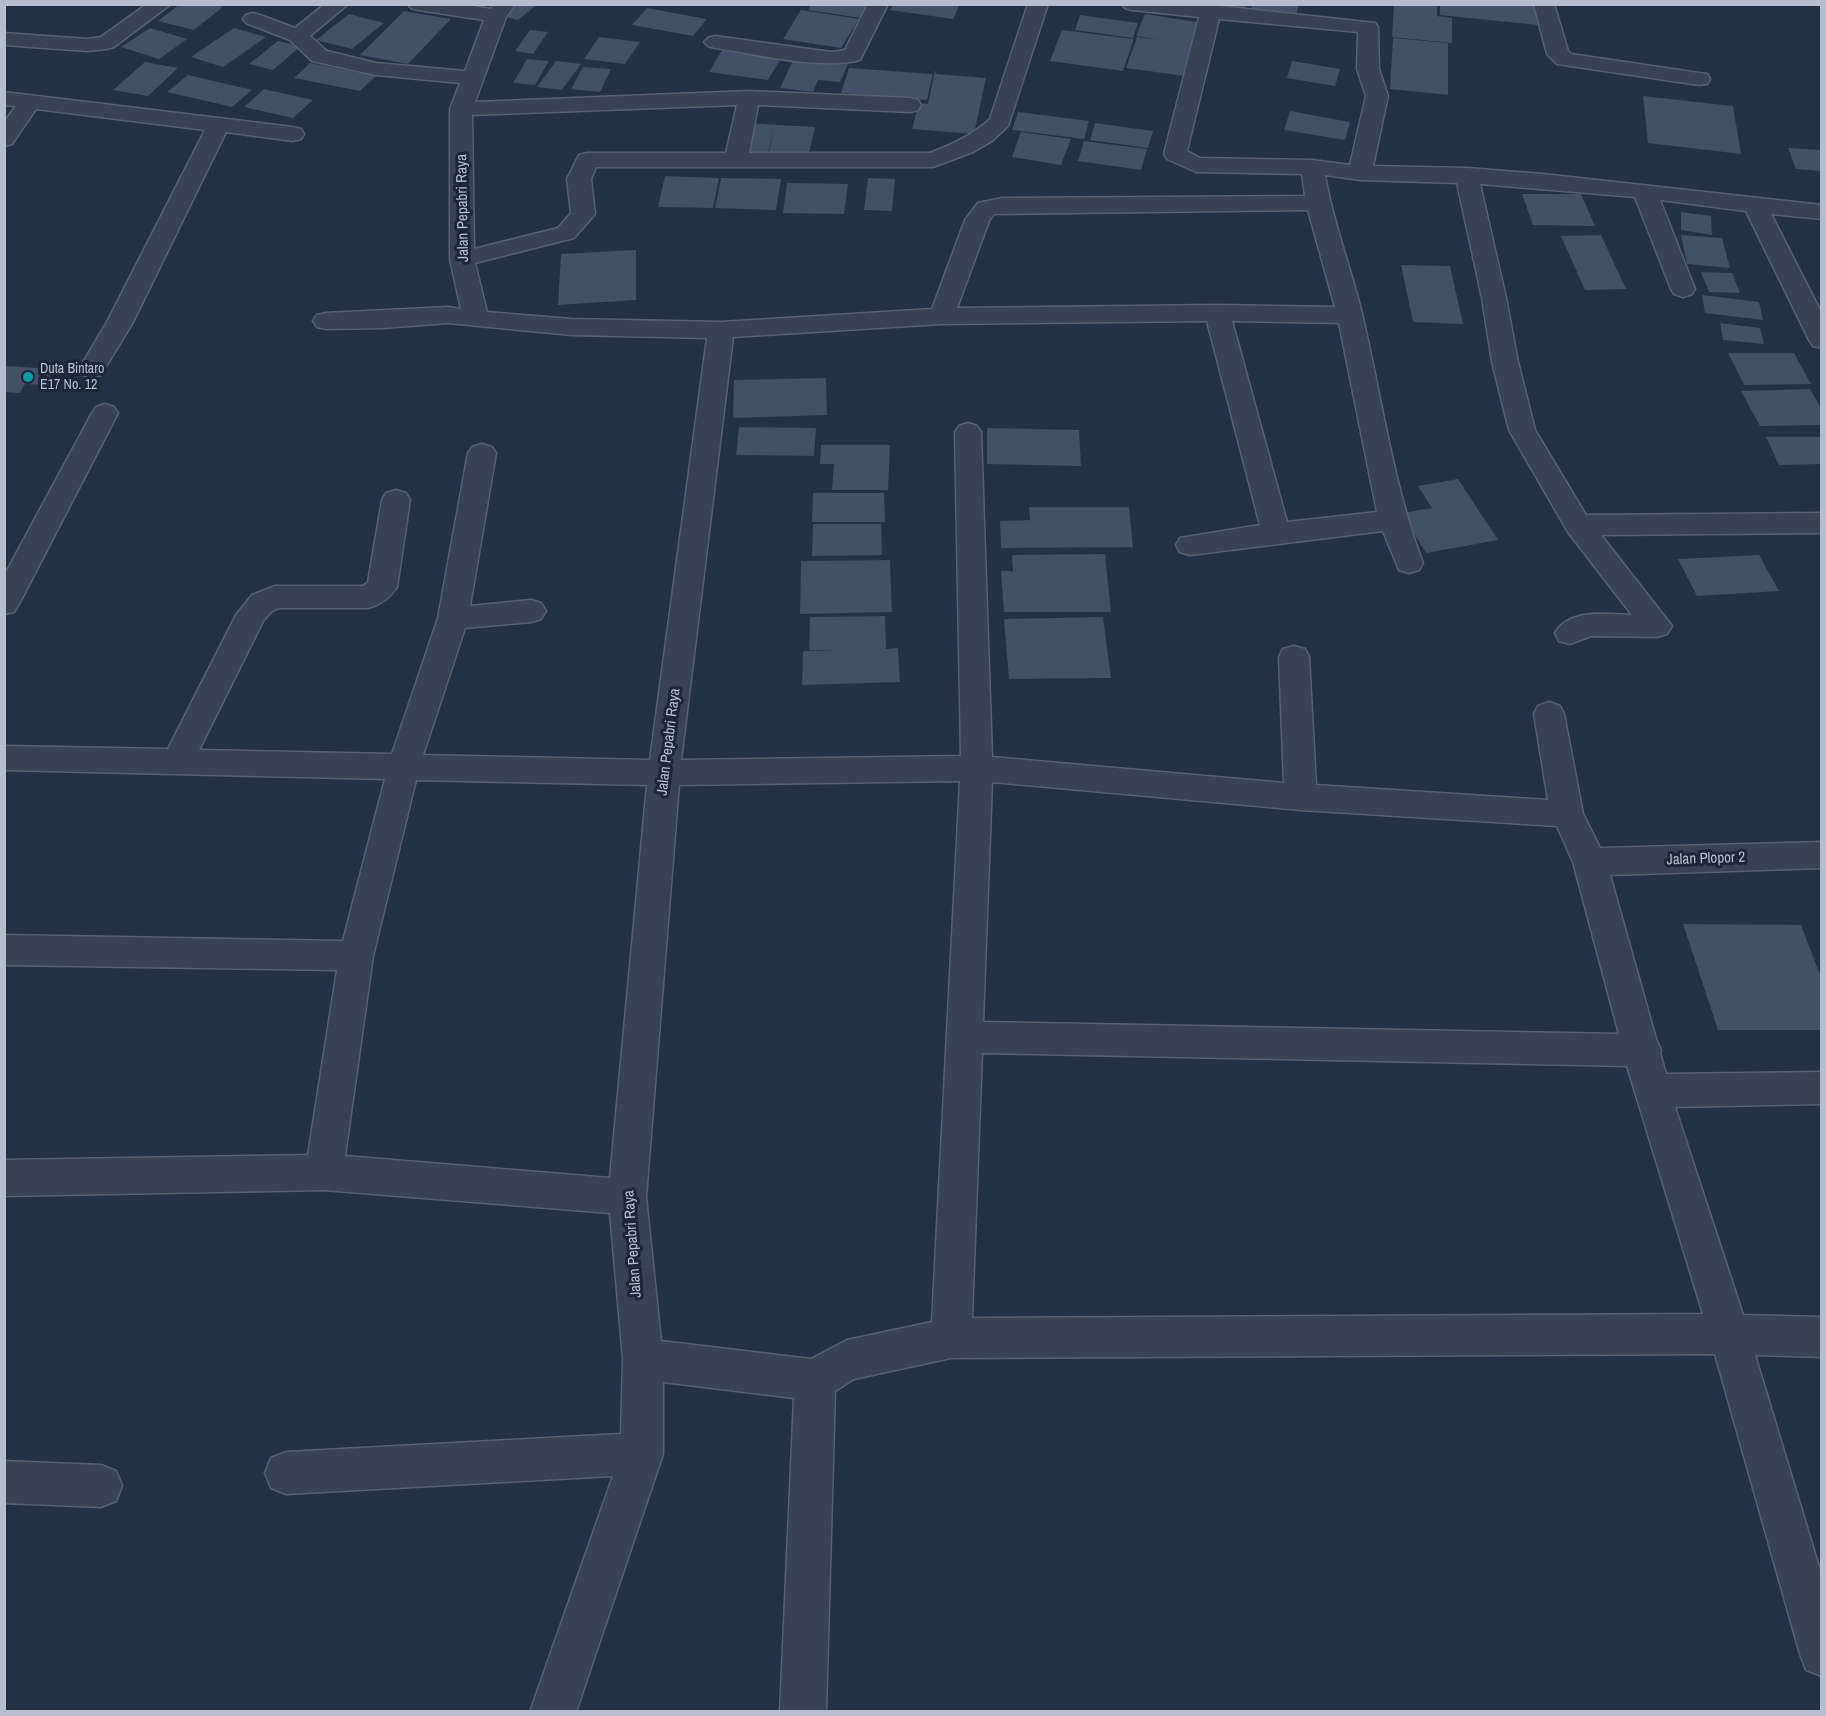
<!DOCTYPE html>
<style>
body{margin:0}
#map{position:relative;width:1826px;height:1716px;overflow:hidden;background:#243043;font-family:"Archivo Narrow",sans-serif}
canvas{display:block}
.frame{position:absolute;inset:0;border:6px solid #b6becd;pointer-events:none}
</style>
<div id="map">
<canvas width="1826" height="1716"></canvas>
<div class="frame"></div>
</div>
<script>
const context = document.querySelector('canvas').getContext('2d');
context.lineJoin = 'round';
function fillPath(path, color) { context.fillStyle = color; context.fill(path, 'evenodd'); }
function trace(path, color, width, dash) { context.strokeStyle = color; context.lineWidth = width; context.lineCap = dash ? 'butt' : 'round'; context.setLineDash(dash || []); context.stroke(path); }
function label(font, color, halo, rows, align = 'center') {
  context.font = font + ' "Archivo Narrow",sans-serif'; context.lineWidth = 6; context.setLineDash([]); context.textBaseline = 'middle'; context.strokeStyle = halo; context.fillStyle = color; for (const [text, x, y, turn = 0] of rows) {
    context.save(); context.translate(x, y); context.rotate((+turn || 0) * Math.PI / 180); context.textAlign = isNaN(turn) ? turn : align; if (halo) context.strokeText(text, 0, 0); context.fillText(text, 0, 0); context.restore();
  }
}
fillPath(new Path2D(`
 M180,4H211L223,7L194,30L158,21Z
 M517,4H538L518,20L502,16Z
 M811,4H868L861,18L808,10Z
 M894,4H960L953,19L890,10Z
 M1201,4H1246L1244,13Z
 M1252,4H1299L1295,19L1250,13Z
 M1394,4H1437V16L1452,18V43L1392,37Z
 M1440,4H1536L1538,25L1440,15Z
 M647,8L707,19L693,36L632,25Z
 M801,10L859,19L841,48L783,39Z
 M404,11L451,19L408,64L360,55Z
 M349,14L384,23L352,49L316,40Z
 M1145,14L1203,23L1185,76L1126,68L1137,37L1158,40L1136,36Z
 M1080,15L1138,23L1133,38L1075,30Z
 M150,28L187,39L159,59L121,47Z
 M234,28L266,37L223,67L191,57Z
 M530,30L548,32L533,54L515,51Z
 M1062,30L1134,39L1123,71L1050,61Z
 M599,37L640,42L625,64L584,59Z
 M1393,38L1448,43V95L1390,89Z
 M278,41L301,46L273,70L249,64Z
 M722,50L781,58L768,80L709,72Z
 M794,58L848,64L840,82L818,80L813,92L780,88Z
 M527,59L549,61L535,85L513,83Z
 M556,61L581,64L562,90L537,87Z
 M1292,61L1340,69L1335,86L1287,78Z
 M145,62L178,68L148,96L113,90Z
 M310,63L376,76L360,91L294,78Z
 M583,67L611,69L600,92L571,89Z
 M849,68L933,74L927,100L841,93Z
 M935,70L936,74L986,78L974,134L912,129L919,103L928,104Z
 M188,75L252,90L232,107L167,92Z
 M264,89L313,100L293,118L244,107Z
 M1643,96L1733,106L1741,154L1648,143Z
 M1290,111L1350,122L1345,140L1284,130Z
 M1018,112L1089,121L1084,139L1012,130Z
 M746,123L815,127L808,158L768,156L774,128L767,157L738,155Z
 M1095,123L1153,131L1148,148L1090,140Z
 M1021,132L1071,139L1061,165L1012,157Z
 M1084,141L1147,149L1141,170L1078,161Z
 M1788,148L1822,150V171L1796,169Z
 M665,176L719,178L713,208L658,207Z
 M721,178L781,179L776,210L715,208Z
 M868,178L895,179L892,211L864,210Z
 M787,183L848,184L844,214L783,213Z
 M1522,194H1581L1595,226L1533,225Z
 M1681,212L1711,216L1712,235L1681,230Z
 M1601,235L1626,289L1585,290L1561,236Z
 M1681,235L1722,238L1730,268L1687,264Z
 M636,250V300L558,305L561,254Z
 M1401,265L1450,266L1463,324L1413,322Z
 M1701,272L1732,273L1740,293L1709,292Z
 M1702,295L1759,302L1763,320L1705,313Z
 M1720,323L1760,328L1764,344L1723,340Z
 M1728,353H1794L1811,384L1744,385Z
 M4,366L56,369L46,385L25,384L20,393L4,392Z
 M826,378L827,415L733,418L734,380Z
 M1810,389L1822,410V425L1760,426L1741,391Z
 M739,427L816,428L814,456L736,455Z
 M987,428L1079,430L1081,466L987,464Z
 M1766,437H1822V464L1779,465Z
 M821,445H890L888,490H832L834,464H820Z
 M1458,479L1498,540L1426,553L1402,513L1432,508L1418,486Z
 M813,493H884L885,522H812Z
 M1029,507H1129L1133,547L1001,548L1000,521L1030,520Z
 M813,524H881L882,555L812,556Z
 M1105,554L1111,612H1004L1001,571H1013L1012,555Z
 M1759,555L1779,591L1697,596L1678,559Z
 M890,560L892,612L800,614L801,561Z
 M885,616L886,649L898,648L900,682L802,685L803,651L837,650H809L810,617Z
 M1103,617L1111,678L1009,679L1004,619Z
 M1683,924L1801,925L1822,980V1030H1718Z`), '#435065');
const minor = new Path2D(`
 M147,4H171L114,47L107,49L87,51L4,45V33L87,39L101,37Z
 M325,4H348L310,36L327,51L376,63L465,71L484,20L418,10L411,8L408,4H461L491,9L494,4H515L506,17L475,102L749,91L910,98L918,100L921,105L918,110L910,112L758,105L749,153H930C953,144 972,135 990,119L1028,4H1048L1008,126L992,141L973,152L933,167H596L591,179L595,214L574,238L475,263L487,312L571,319L721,322L932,309L965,220L978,203L1002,198L1305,196L1302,174L1196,172L1167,159L1164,154L1199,17L1132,10L1125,8L1122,4H1201L1375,23L1378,27L1379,69L1388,96L1373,166L1467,168L1543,174L1822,205V219L1771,214L1822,314V348L1813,346L1809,340L1746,211L1660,200L1695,289L1692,294L1683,297L1674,294L1671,289L1635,197L1480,184L1506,298L1518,362L1535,430L1586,515L1822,513V533L1601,535L1672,626L1667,634L1657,637L1591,636L1570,644L1559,641L1555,633C1569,608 1608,614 1632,615L1568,532L1509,430L1492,362L1482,298L1457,183L1360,180L1325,175C1333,224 1352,270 1363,318C1382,400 1393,484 1423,563L1419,570L1409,573L1399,570L1383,531L1190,555L1180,552L1176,545L1180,538L1260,525L1207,321L942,324L733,337L681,760L961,756L955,432L959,426L968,423L977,426L981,432L992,757L1284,783L1279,657L1283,649L1294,646L1305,649L1309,657L1316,785L1548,800L1534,714L1538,706L1549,702L1560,706L1564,714L1583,814L1600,848L1822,842V868L1610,875L1656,1039L1661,1050L1660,1053L1666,1074L1822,1072V1104L1675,1107L1743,1315L1822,1317V1357L1755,1355L1822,1577V1676L1806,1670L1800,1654L1715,1354L951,1358L854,1379L835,1391L826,1712H780L794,1398L663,1382V1454L576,1712H530L613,1476L286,1494L271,1488L265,1473L271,1458L286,1452L621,1434L623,1359L610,1213L324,1190L4,1196V1160L308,1155L337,970L4,965V935L343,941L385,779L4,770V746L168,749L236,615L252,595L275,586H363L368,582L382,500L386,493L396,490L406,493L410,500L397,587C390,598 381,604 369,608H279L272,611L263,621L199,750L392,754L438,618L468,453L472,447L482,444L492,447L496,453L470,606L531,600L541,603L546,611L541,619L531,622L465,628L423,755L650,760L707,338L571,335L448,323L383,328L326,329L317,327L313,321L317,315L326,313L448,307L461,309L450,259V109L460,83L376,75L312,61L290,40L246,23L243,19L246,15L253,13L260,15L295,28ZM1219,19L1358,32L1357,69L1366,96L1350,165L1312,160L1200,158L1187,151ZM737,105L726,153H587L579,155L567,179L571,213L558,228L474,249L472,115ZM1308,210L1335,307L1217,305L957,308L989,221L994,214ZM1232,321L1339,323L1377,512L1287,522ZM416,780L647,785L610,1178L345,1156L373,956ZM960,781L932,1322L847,1340L811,1359L661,1341L646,1197L679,785ZM992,782L1301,810L1557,826L1573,862L1619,1034L983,1022ZM982,1053L1627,1066L1703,1314L972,1318Z
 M868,4H888L860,60C818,70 758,54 715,48L708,46L704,42L708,38L715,36L831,52L845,50Z
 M1534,4H1554L1568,51L1571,54L1699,73L1707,74L1710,79L1707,84L1699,85L1557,64L1547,54Z
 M4,92L293,127L301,129L304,134L301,139L293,141L226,132L133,322L101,375L92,377L83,375L79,369L107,322L205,130L36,109L12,144L4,146V122L16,106L4,105Z
 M105,404L114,407L118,413L19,604L14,612L4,614V576L92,413L96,407Z
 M4,1461L101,1465L116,1471L122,1486L116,1501L101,1507L4,1503Z`);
trace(minor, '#576070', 3);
fillPath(minor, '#394253');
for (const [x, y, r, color] of [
 [28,377,6,"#0f9aa8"]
]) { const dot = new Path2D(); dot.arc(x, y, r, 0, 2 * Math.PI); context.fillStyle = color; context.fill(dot); trace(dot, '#1d2738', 2); }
label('14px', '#b6becd', '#1d2738', [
 ["Duta Bintaro",40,369],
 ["E17 No. 12",40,385]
], 'left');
label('15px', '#b6becd', '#1d2738', [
 ["Jalan Pepabri Raya",463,208,-91],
 ["Jalan Pepabri Raya",669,742,-83],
 ["Jalan Plopor 2",1706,859,-2],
 ["Jalan Pepabri Raya",633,1244,-94]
]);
</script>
